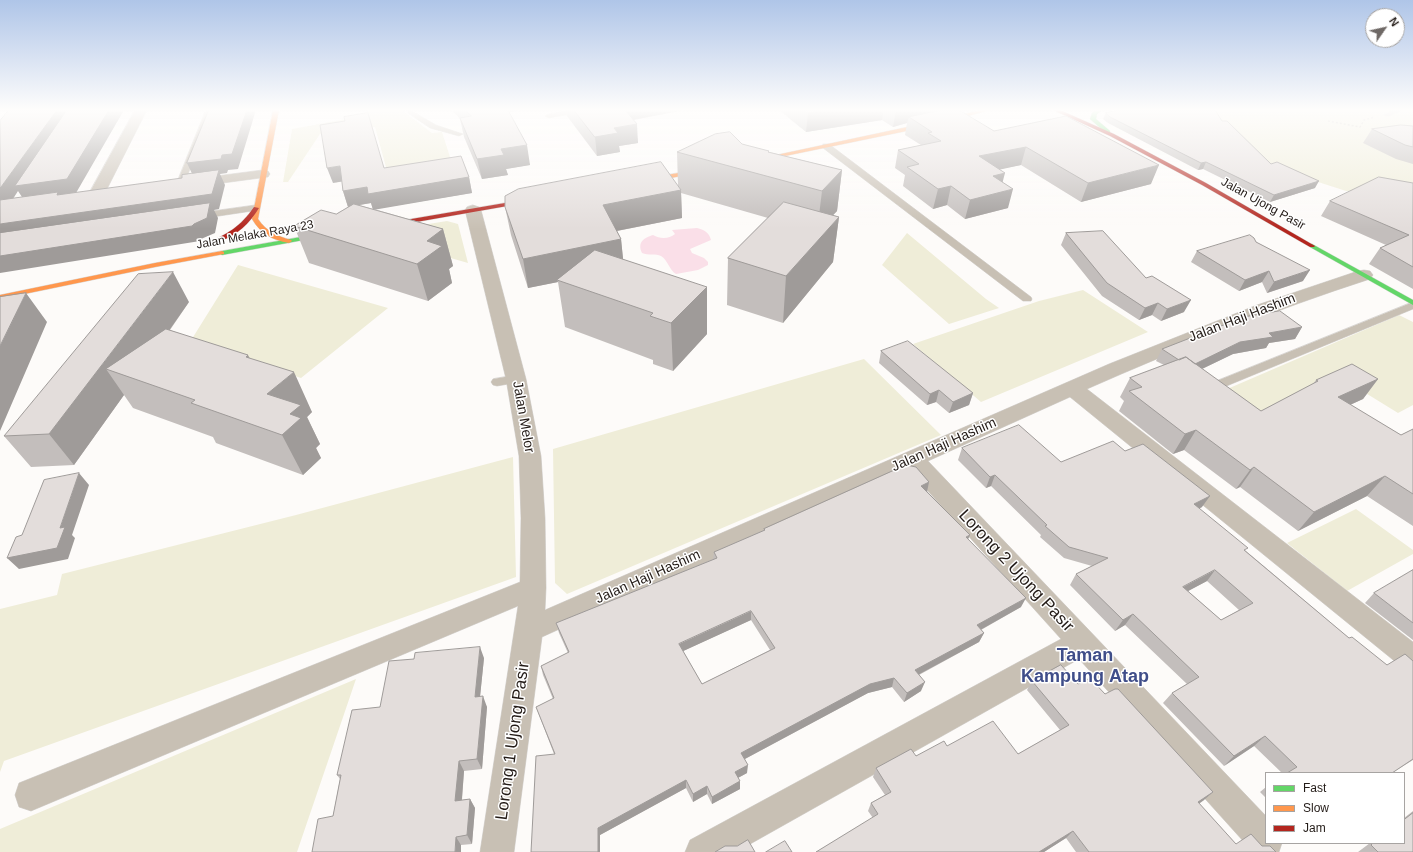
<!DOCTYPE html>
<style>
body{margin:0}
#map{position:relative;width:1413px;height:852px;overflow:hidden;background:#fdfbf9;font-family:Helvetica,sans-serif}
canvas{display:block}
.legend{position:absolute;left:1265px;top:772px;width:140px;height:72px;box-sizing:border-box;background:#fff;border:1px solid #a7a4a2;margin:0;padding:5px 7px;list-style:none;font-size:12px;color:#231b17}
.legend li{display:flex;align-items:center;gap:8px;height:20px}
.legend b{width:20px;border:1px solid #a7a4a2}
.north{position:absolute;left:1365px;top:8px;width:40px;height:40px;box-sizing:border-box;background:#fff;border:1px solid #a7a4a2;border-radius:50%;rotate:56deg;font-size:11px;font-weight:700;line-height:16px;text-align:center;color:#231b17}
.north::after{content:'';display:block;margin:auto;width:14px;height:18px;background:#6f6966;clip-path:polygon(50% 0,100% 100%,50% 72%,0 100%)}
</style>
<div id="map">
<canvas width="1413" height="852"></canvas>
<ul class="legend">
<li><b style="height:5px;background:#63d668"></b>Fast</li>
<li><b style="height:5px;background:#ff974d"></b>Slow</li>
<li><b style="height:5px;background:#b3261e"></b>Jam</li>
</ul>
<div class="north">N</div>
</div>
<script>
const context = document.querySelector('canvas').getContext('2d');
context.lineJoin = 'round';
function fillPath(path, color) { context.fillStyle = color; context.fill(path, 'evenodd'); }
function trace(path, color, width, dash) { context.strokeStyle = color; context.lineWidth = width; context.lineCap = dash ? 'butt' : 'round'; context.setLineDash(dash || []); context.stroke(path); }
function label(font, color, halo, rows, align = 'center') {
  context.font = font + ' Helvetica,sans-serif'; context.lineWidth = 3; context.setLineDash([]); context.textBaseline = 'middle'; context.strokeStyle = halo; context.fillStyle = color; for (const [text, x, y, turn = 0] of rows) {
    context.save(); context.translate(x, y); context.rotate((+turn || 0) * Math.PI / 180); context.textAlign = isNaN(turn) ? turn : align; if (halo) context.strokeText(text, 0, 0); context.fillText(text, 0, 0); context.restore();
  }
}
fillPath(new Path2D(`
 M369,110H407L403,111L432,133L442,132L451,160L387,171L375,127L320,134L288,182H283L292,129L368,115Z
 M1208,110H1413V195L1346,191L1315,181L1265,162Z
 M447,221L458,224L468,263L367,234Z
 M907,233L986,299L999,308L949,324L882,265Z
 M238,265L388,308L301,378L190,342Z
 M1083,290L1148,332L981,402L913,344L1039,301Z
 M1399,315L1413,322V405L1398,413L1338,376L1244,419L1211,396Z
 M864,359L941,435L567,594L555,583L553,449Z
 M513,457L516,577L4,761L0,772V609L57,595L62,574L296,515Z
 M1356,509L1413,550V554L1347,591L1287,543Z
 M356,679L297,852H0V829Z`), '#efedd8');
fillPath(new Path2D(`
 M697,228C704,230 709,232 711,240L690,249L692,253L704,258L708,262V265L698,270L676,274C669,270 668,260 661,256C656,253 648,256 642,253C637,242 644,238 653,235C660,239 669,239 675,234L672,230Z`), '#fadfe8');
const lane = new Path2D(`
 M206,110H212L184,185L180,187H177L176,185Z
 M410,110L436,125L463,134L459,136L430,128L408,113V111Z
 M570,110H584L581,112L549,118L545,116L549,114Z
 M1393,110H1402L1390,116H1386L1384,115Z
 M823,144H829L1031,297L1032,299L1031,301H1023L823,148Z
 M256,205L259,206L260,208L259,210L199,219L195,216L199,213Z
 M1413,302V309L1212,392H1204L1202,389L1204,386Z
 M516,375L520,376L522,379L520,382L497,386L493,385L491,382L493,379Z`);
const street = new Path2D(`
 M135,110H147L103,197L100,200L95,202L90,200L87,197Z
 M263,170L268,171L270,174L268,177L193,187L188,186L186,183L188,180L193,179Z
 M473,205L479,207L481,210L526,379L541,456L545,518L546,588L545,610L1109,364L1257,305L1358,271L1364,270L1370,271L1373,275L1370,279C1274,310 1180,348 1087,389L1413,642V672L1403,668L1070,397L928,461L1266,816V843H1282L1279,852H1253L1079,659L736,852H685L690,840L1061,639L909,470L542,637L514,852H480L518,606L31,811L19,807L15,795L19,783L520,582L521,518L519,456L506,379L465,210L467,207Z`);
const fast = new Path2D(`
 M1096,110H1103L1097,114L1096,119L1110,131V133H1106L1090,119L1092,113Z
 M329,232L332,234L331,235L222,255L219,253L222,251Z
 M1312,244L1413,300V305L1310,247V245Z`);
const slow = new Path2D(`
 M273,110H279L258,219C267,232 277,236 291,240L292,241L289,243C272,240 261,234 252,219Z
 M981,110H990L926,127L751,163L748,161L926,123Z
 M707,168L709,169V171L643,183L640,181L643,179Z
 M222,251L224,252V254L155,267L0,299V295L155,263Z`);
const jam = new Path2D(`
 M1053,110H1060L1114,134L1206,183L1315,246L1314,247H1310L1202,185L1110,136Z
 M534,198L536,199V201L382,228L379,226L382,224Z
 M254,207L259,208C249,224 238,234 221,241C216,243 211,246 206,245V243C228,234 240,227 254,207Z`);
trace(lane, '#d9d7d6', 1);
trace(street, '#d9d7d6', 1);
trace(fast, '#d9d7d6', 1);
trace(slow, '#d9d7d6', 1);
trace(jam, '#d9d7d6', 1);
trace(new Path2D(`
 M1328,121L1360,127L1364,120L1375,117`), '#c3beb7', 1.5, [2, 2]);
fillPath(lane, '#c8c0b4');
fillPath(street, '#c8c0b4');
fillPath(fast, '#63d668');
fillPath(slow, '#ff974d');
fillPath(jam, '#b3261e');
fillPath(new Path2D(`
 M452,110H520L509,112L530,165L506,169L508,175L482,179L464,137L460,119Z
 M567,110H684L634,120L638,143L619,146L620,152L597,156L567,116Z
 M779,110H938V111L994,131L1151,184L1081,202L1021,165L1000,169L1008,208L965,219L947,205L933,209L903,186L905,175L895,168L898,150L921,145L905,135L907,123L893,127L882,120L806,132Z
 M1106,113L1222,121L1271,164L1315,188L1270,202L1203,169L1198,170L1108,123L1103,119Z
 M1413,126V164L1396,159L1363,143L1372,129Z
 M742,144L769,152L842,170L837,211L833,215L839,217L833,262L783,323L727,305L728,258L768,218L681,193L682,218L617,231L621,239L623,259L707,334L673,371L653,364V360L565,327L558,282L528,288L511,235L505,207L678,186L677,152Z
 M384,168L469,177L472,193L374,209L443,229L453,266L449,269L452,283L428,301L309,263L294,226L336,214L348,207L343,191L342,181L333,183ZM371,203L373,209L359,205Z
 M1413,183V289L1369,264L1380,248L1386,245L1321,216L1330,201Z
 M1066,233L1146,278L1184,312L1161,321L1152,315L1139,320L1102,296L1061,245Z
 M1256,242L1303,281L1267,293L1262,282L1239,291L1191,262L1197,251Z
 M189,302L170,330L249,358L312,412L307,417L320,444L316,448L321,458L303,475L216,443L213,437L133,408L124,395L74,465L31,467L4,436Z
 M1302,327L1295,339L1269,343L1266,348L1233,354L1202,369L1261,411L1313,384L1316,380L1378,379L1363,399L1350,405L1401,435L1413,429V526L1367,496L1298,531L1240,487L1236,489L1184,450L1173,454L1119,411L1124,401L1120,397L1130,378L1164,365L1156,361L1162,349Z
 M881,351L973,393L969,405L949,413L936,402L927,405L879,363Z
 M962,448L1061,462L1125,451L1202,507L1199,509L1246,551L1349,638L1387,665L1413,661V760L1392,773H1282L1254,746L1224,766L1163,703L1172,693L1187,684L1125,625L1115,631L1070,585L1076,574L1092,566L1064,558L1040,537L1041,535L991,486L986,488L958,460ZM1207,581L1239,610L1221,620L1188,591Z
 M929,482L927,491L968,539L1021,607L981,630L984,633L979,642L919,675L921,691L904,702L892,687L868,693L745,759L747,773L738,778L740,789L712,804L707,794L693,802L686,788L600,835V852H531L554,754L539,715L536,707L553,699L543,675L541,666L568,653L559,633L556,623L713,559L714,552L764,530V529ZM751,620L770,650L702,684L683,651Z
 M1413,570V640L1365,603L1374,593Z
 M484,658L480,696L487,707L482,769L464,771L462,800L470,799L475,808L472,844L461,845L333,816L340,779L337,775Z
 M1032,681L1078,684L1204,800L1199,804L1236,844L1262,846L1276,852H1076L1066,838L1044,852H816L873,818L868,811L871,803L885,795L873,777L876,768L947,746L1018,754L1060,730L1027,690Z
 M1266,787V798L1260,792Z
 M1413,811V852H1358L1370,843H1404V818Z`), '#c3bebc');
fillPath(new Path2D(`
 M57,110H124L76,193L24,200L18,191L11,202L0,204V188Z
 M247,110H256L238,169L228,170L227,173L220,174L225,185L219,209L214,210L218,218L215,233L201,239L200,241L0,273V224L194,178L187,163L222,155Z
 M503,110H520L503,113Z
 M620,110H684L621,122Z
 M829,110H884L882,120L806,132L808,113Z
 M896,110H938L937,116L909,117L907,123L893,127Z
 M637,124L638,143L619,146L620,152L597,156L595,137L614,128Z
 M527,145L530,165L506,169L508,175L482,179L477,159L501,149Z
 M1026,147L1021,165L975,175L979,156Z
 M1206,162L1203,169L1198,170L1201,163Z
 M1159,165L1151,184L1081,202L1088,183Z
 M340,166L345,181L333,183L327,168Z
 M842,170L837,211L817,232L822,191Z
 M1005,173L1000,192L993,176Z
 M469,177L472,193L373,210L371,203L348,207L343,191L367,187Z
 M1319,181L1315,188L1270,202L1274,195Z
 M951,186L947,205L933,209L938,189Z
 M1013,189L1008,208L965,219L970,200Z
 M681,190L682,218L606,233L603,205Z
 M839,217L833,262L783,323L786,276Z
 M443,229L453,266L449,269L452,283L428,301L417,264L427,241Z
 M621,239L624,268L557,280L558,282L528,288L523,259Z
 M1310,270L1303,281L1267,293L1274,282Z
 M1269,271L1262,282L1239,291L1245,280Z
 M173,272L189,302L135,379L106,369L124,395L74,465L49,434Z
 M707,287V334L673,371L671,323Z
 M26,293L47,322L0,431V346Z
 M1191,300L1184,312L1161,321L1167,309Z
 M1158,303L1152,315L1139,320L1145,308Z
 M1302,327L1295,339L1269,343L1266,348L1233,354L1183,378L1189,367L1240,342L1269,333Z
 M248,355L268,393L294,372L312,412L307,417L320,444L316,448L321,458L303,475L282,435L246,357Z
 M1378,379L1363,399L1323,417L1338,397Z
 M939,390L936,402L927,405L930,394Z
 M973,393L969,405L949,413L953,402Z
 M1196,430L1184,450L1173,454L1185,434Z
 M1254,467L1240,487L1236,489L1250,470Z
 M79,473L89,485L72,535L75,538L68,559L19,569L7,558L60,528Z
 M995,475L991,486L986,488L990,477Z
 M1385,476L1367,496L1298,531L1314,512Z
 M929,482L927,492L921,486Z
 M1210,496L1202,507L1186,515L1194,504Z
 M970,535L966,544V537Z
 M1215,570L1207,581L1175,598L1183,587Z
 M1026,598L1021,607L973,634L977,625Z
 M751,611V620L679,653V644Z
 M1133,614L1125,625L1115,631L1123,620Z
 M984,633L979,642L912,678L915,670Z
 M480,647L484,658L479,707L475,697Z
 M894,678L892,687L868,693L741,761V753L870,684Z
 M925,682L921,691L904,702L907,693Z
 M483,696L487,707L482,769L477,759Z
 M1265,736L1254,746L1224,766L1234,756Z
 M459,761L464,771L461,810L455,801Z
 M748,765L747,773L734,780L735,772Z
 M686,780V788L600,835V852H598V828Z
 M740,781V789L712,804V797Z
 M707,786V794L693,802V794Z
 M1213,792L1204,800L1189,810L1198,802Z
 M470,799L475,808L472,844L467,835Z
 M1073,831L1066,838L1044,852H1039Z
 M456,837L461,845V852H455Z`), '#9f9b99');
const building = new Path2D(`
 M9,110H57L1,187L0,188V121Z
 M67,110H109L67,179L15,186Z
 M209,110H247L232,154L222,155L221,159L187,163Z
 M465,110H508L527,145L501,149L504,155L477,159L460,118L471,116Z
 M574,110H625L637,124L614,128L618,133L595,137Z
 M803,110H829L808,113Z
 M942,110H959L994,131L1066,116L1159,165L1088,183L1026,147L979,156L1005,173L993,176L1013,189L970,200L951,186L938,189L907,167L919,164L898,150L941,141L928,133L932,132L909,117Z
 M1118,110H1215L1222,121H1227L1271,164L1277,162L1319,181L1274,195L1206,162L1201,163L1110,117L1106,113Z
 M368,113L384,168L461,156L469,177L368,194L367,187L343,191L340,166L327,168L320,125L345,121L344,117Z
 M1401,125L1413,126V147L1405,145L1372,129Z
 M730,132L742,144L769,151L768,152L842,170L822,191L677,152L715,134Z
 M661,162L681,190L603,205L621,239L523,259L505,207V196L518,189Z
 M219,170L212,194L0,224V200L58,192L57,195L182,178V175Z
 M1379,177L1413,183V267L1380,248L1409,235L1330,201Z
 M784,202L839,217L786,276L728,258Z
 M210,203L207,218L194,224L192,226L0,256V233Z
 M354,204L443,229L427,241L442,246L417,264L294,226L321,210L336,214Z
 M1103,231L1146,278L1152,276L1191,300L1167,309L1158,303L1145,308L1107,283L1066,233Z
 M1250,235L1254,238L1256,242L1310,270L1274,282L1269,271L1245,280L1197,251Z
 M595,250L707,287L671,323L650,316L653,313L557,280Z
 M173,272L49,434L4,436L138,274Z
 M26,293L0,346V297Z
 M1280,311L1302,327L1269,333L1273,337L1240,342L1195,364L1186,357L1179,360L1162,349L1244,317Z
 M166,329L248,355L246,357L294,372L267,394L301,405L290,414L301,418L282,435L191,403L195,400L106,369Z
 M908,341L973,393L953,402L939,390L930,394L881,351Z
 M1186,357L1261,411L1318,381L1316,380L1352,364L1378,379L1338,397L1401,435L1413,429V494L1385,476L1314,512L1254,467L1250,470L1196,430L1185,434L1129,391L1142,387L1130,378Z
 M1019,425L1061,462L1113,441L1125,451L1143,444L1210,496L1194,504L1248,548L1244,550L1349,638L1352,637L1387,665L1405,654L1413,661V759L1392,773H1287L1297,767L1265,736L1234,756L1172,693L1199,677L1133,614L1123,620L1076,574L1108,558L1069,547L1045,526L1047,525L995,475L990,477L962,448ZM1215,570L1253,603L1221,620L1183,587Z
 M906,465L916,467L929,482L921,486L970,535L966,537L1026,598L977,625L984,633L915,670L925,682L907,693L894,678L870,684L741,753L748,765L735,772L740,781L712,797L707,786L693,794L686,780L598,828V852H531L536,756L555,754L536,707L554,698L541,666L569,652L556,623L717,558L714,552L765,530L764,529ZM751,611L775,648L702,684L679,644Z
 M79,473L60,528L65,527L57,548L7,558L16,537L22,535L44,480Z
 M1413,570V623L1374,593Z
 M480,647L475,697L483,696L477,759L459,761L455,801L470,799L467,835L456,837L455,852H312L318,819L333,816L341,775H337L352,710L380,707L389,661L414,659L415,653Z
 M1061,665L1078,684L1090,678L1105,694L1115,689H1118L1213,792L1198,802L1236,844L1251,834L1262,846H1270L1276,852H1089L1073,831L1039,852H816L878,814L871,803L891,792L876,768L911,749L916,756L944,741L947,746L993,721L1018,754L1069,725L1032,681Z
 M1413,813V852H1378L1371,845L1373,843H1404V820Z
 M748,840L755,852H715L725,846H737Z
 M785,841L792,852H766Z`);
fillPath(building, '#e3dddb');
trace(building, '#9f9b99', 1);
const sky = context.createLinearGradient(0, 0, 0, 229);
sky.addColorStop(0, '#afc5e8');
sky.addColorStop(0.48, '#fefdfc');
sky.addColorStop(1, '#fefdfc00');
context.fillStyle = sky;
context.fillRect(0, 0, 1413, 229);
label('12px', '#231b17', '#fff', [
 ["Jalan Ujong Pasir",1263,204,29],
 ["Jalan Melaka Raya 23",255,235,-10]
]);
label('14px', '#231b17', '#fff', [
 ["Jalan Haji Hashim",1242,318,-21],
 ["Jalan Melor",523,417,80],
 ["Jalan Haji Hashim",944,445,-24],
 ["Jalan Haji Hashim",648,577,-24]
]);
label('17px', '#231b17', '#fff', [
 ["Lorong 2 Ujong Pasir",1016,571,47],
 ["Lorong 1 Ujong Pasir",513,741,-82]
]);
label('bold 18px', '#3f4d89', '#fff', [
 ["Taman",1085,656],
 ["Kampung Atap",1085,677]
]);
</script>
